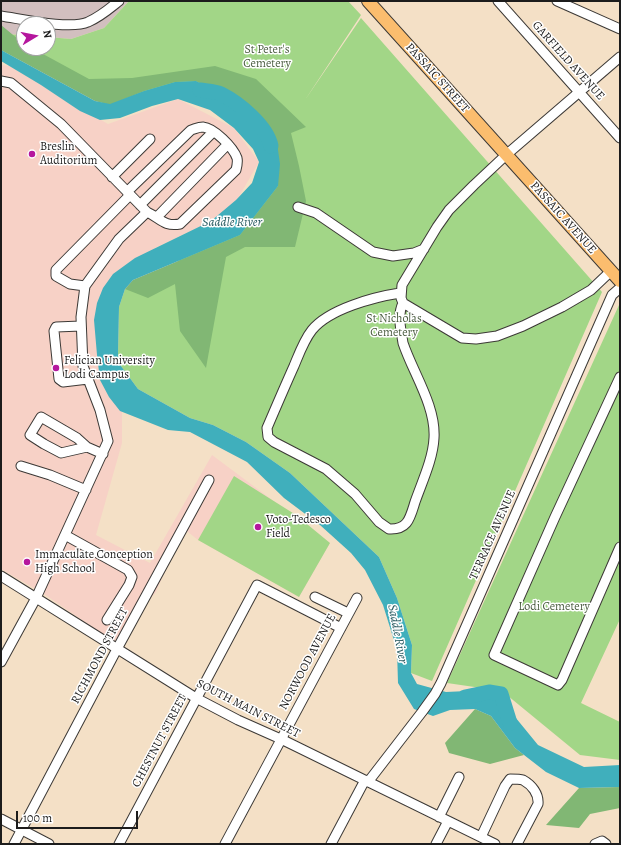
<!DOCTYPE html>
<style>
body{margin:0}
#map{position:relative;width:621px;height:845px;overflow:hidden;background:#f4e0c6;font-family:Alegreya,serif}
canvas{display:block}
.frame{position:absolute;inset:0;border:2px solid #1c1c1c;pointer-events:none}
.north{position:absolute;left:16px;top:16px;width:40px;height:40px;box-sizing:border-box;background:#fff;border:1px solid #a4a4a4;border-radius:50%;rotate:80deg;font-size:11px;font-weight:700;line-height:16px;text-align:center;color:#1c1c1c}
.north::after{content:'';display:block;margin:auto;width:14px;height:18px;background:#b5179e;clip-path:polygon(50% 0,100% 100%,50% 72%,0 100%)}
.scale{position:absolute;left:16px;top:811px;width:122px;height:18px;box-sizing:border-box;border:2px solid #1c1c1c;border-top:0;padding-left:5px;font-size:12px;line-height:14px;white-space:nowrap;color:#1c1c1c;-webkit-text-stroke:3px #fff;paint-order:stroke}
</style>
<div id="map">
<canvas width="621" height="845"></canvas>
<div class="frame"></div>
<div class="north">N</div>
<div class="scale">100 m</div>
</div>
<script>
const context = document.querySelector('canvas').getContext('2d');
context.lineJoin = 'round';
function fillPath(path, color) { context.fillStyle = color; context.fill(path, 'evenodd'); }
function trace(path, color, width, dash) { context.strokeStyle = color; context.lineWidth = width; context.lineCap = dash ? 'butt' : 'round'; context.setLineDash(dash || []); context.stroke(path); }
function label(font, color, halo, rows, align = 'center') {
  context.font = font + ' Alegreya,serif'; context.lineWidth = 3; context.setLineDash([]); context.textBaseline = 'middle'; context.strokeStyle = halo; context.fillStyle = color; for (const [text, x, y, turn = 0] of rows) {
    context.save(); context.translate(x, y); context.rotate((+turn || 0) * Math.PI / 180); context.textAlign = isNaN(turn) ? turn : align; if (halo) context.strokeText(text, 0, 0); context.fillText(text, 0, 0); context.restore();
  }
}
fillPath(new Path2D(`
 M1,65L10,66L108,124L178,99L234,128L259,162L230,212L155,248L98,329L122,406V443L96,535L150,563L212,455L330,543L299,597L198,540L183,528L156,592L114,642L44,594L1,569Z`), '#f7d1c6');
fillPath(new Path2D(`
 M1,1H129L104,28L71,39L48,37V24H24V35L1,34Z`), '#d2bfbf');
fillPath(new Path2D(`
 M129,1H348L361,15L305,100L361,18L602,292L432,681L411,673L412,645L397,598L379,557L290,473L246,442L213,425L190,418L138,389L121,366L118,356L119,307L125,289L176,263L280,164L213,90L110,105L1,50V34L24,35V48H48V37L71,39L104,28Z
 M619,305L620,619L581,703L620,722V760L580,755L502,691L447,683Z
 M234,476L296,515L330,543L299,597L198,540Z`), '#a2d687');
fillPath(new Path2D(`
 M1,25L24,44V48H32L89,79L132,78L215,66L256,79L306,127L291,133L299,166L306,201L295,247H245L226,257L206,368L180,331L175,284L148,298L125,289L133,280L240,235L278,186L241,106L196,81L175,82L144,91L110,105L95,101L1,50Z
 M475,709L491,716L515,748L524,755L490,764L449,753L445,743Z
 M620,787V808L590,814L579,828L546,825L579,788Z`), '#81b774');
fillPath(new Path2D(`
 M1,50L95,101L110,104L144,91L175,82L196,81L241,106L277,143L280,164L278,186L240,235L133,280L125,289L119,307L118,356L121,366L138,389L190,418L213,425L246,442L290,473L379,557L397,598L412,645L411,673L417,684L446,692L467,691L488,693L502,701L538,745L584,767L620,765V787L579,788L546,772L515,748L491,716L475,709L450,710L433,716L414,709L398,683L397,650L383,605L365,570L351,553L320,525L284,498L247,462L190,432L168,430L120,411L109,397L100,380L97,355L94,320L97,303L103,288L113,274L135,258L211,221L236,200L252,183L259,162L253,149L234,128L210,110L178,99L152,106L120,118L100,120L80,111L41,85L1,61Z`), '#40afbc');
trace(new Path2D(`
 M200,90C206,91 215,91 221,94C239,103 267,126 271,146
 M465,697L489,692L501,694L510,723`), '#40afbc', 15);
const minor = new Path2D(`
 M498,1L620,138
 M557,1L620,29
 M1,16C22,19 70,30 88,22C100,17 109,9 119,1
 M1,81L11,83L61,124L147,212L119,239L85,286L81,317L83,366L100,410L108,441L36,598L1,662
 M112,177L150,139
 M127,192L134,185L191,130C195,129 198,127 203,127C214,128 233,147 237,158C238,162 237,166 236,170L180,224C164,227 160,218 147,212
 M140,205L213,132
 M298,207L316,213L373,252L393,256L414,253L424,249
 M157,217L227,145
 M611,271L591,290L562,307L523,326L497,336L476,339L462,338L403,303L401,298L402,285L437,227L449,210L474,185L506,155L620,57
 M85,286L70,284L56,276V270L130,195
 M400,293C374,297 329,309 312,330C304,340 299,354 294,366C285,386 276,407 267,428L268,437L274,442L326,469L355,494L379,522L389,529C408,530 410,518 415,502C422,482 433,459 434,438C436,406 413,373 403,343C401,330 397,315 403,303
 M81,326L56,327L54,331L59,379L63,382L88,379
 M620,377L555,517L494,655L558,685L562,680L620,547
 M87,447L61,453L44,444L30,435L41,417L77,438L87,447L103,454
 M21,466L50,475L86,490
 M65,535L128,570L132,577L129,585L107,620
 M1,576L196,698L238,720L283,740L495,844
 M315,597L348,613
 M368,782L422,712L435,694L441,683L612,295L620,288
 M439,817L459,777
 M1,819L49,844
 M481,837L505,786L510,779C514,779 520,779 523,780C532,785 539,794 538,804L517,844
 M14,844L117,649L209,480
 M119,844L257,585L341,628
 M225,844L357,598
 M331,844L365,780
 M436,844L448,821
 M595,844L602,841L606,844`);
const major = new Path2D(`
 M368,1L620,281`);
trace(minor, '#3c3936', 11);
trace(major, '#3c3936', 14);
trace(minor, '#fff', 9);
trace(major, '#fbbd6e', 12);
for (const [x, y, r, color] of [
 [32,154,4,"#b5179e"],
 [56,368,4,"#b5179e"],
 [258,527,4,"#b5179e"],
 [27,562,4,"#b5179e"]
]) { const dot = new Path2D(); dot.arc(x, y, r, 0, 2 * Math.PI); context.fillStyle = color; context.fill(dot); trace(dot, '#fff', 1.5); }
label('12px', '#4b5d41', '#fff', [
 ["St Peter's",267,50],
 ["Cemetery",267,64],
 ["St Nicholas",394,319],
 ["Cemetery",394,333],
 ["Lodi Cemetery",554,607]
]);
label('12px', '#1c1c1c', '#fff', [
 ["GARFIELD AVENUE",568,61,48],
 ["PASSAIC STREET",437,78,48],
 ["PASSAIC AVENUE",563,218,48],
 ["TERRACE AVENUE",493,535,-66],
 ["RICHMOND STREET",100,656,-62],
 ["NORWOOD AVENUE",308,662,-62],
 ["SOUTH MAIN STREET",248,709,27],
 ["CHESTNUT STREET",160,741,-62]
]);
label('12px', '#1c1c1c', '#fff', [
 ["Breslin",40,147],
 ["Auditorium",40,161],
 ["Felician University",64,361],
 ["Lodi Campus",64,375],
 ["Voto-Tedesco",266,520],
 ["Field",266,534],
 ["Immaculate Conception",35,555],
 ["High School",35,569]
], 'left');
label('italic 13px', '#2c5e64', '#fff', [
 ["Saddle River",232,223],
 ["Saddle River",397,634,79]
]);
</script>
